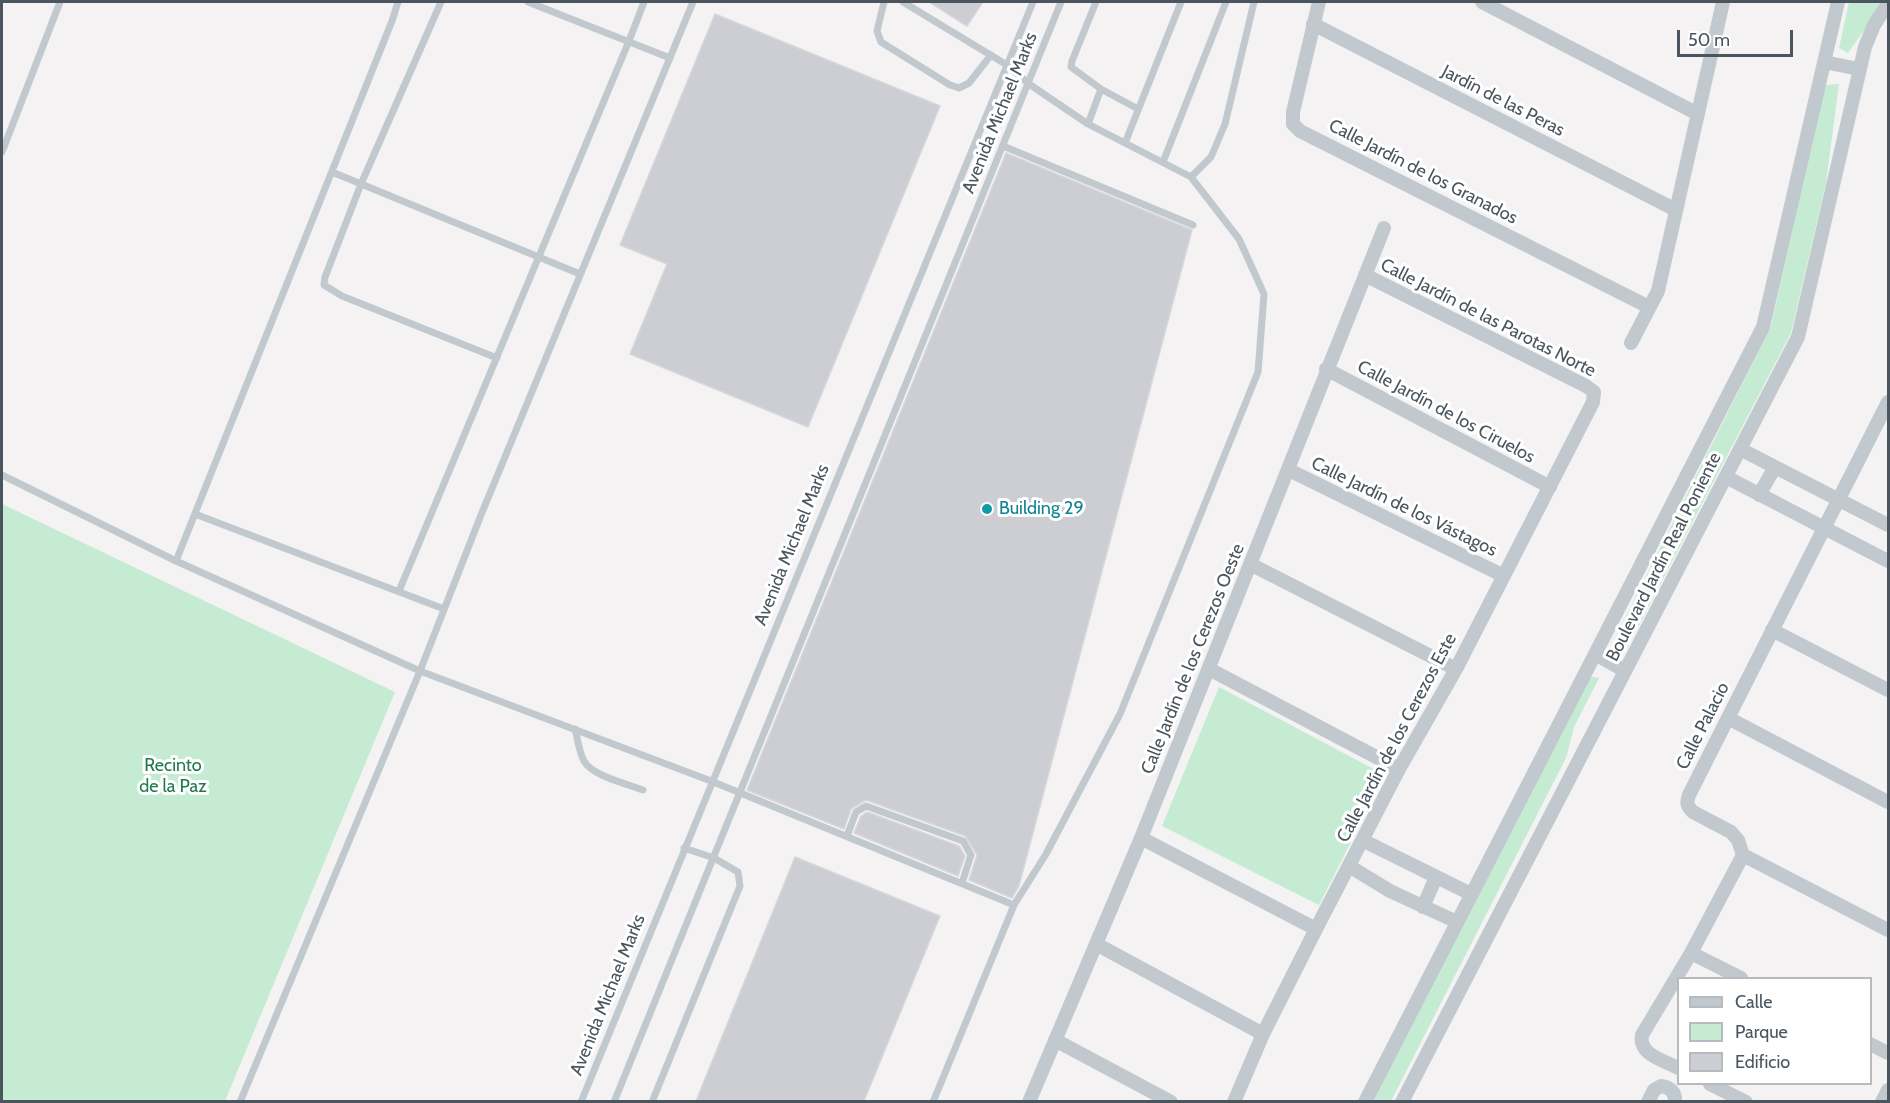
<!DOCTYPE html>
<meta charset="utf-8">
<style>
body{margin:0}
#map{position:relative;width:1890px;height:1103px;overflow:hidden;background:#f4f2f2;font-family:Cabin,sans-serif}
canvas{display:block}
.frame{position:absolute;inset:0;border:3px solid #4b555e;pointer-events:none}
.legend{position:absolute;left:1677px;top:977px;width:195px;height:108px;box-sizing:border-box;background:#fff;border:2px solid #b7bbbf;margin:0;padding:8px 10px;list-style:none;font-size:18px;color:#4b555e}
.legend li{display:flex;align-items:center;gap:12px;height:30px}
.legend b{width:30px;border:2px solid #b7bbbf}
.scale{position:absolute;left:1677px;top:30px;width:116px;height:27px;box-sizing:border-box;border:3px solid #4b555e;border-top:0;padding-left:8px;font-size:18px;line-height:21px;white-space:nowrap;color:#4b555e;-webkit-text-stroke:4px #fff;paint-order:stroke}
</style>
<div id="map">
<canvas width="1890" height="1103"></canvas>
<div class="frame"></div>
<ul class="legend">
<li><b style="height:8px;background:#c1c9cf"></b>Calle</li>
<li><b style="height:16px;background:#c5ecd3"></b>Parque</li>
<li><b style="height:16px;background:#ccced3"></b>Edificio</li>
</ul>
<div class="scale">50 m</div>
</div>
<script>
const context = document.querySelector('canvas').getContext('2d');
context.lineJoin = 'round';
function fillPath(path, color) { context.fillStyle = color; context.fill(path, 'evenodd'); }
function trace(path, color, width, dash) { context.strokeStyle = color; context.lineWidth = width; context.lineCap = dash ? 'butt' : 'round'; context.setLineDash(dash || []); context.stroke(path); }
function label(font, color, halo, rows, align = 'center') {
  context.font = font + ' Cabin,sans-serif'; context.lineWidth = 6; context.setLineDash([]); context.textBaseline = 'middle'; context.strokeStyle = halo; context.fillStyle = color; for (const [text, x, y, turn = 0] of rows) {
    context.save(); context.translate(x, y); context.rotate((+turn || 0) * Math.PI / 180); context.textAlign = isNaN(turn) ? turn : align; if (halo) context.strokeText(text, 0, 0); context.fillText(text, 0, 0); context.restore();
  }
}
fillPath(new Path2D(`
 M1849,2H1884L1848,53L1839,48Z
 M1839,84L1826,183L1791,333L1626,650L1614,640L1771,326L1825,85Z
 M2,504L395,692L225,1101H2Z
 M1587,676L1599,678L1574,727L1566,758L1391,1101L1371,1102Z
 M1219,687L1385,775L1319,905L1162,826Z`), '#c5ecd3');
const building = new Path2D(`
 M929,2H983L967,26Z
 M715,14L940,106L808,427L630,354L667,264L620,245Z
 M1006,153L1192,230L1019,886L1012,898L969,880L977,855L965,836L866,800L851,809L844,829L747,790Z
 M867,812L959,846L965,856L958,876L854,833L861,816Z
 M795,857L940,916L864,1101H696Z`);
fillPath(building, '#ccced3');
trace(building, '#d6d8dc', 1.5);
trace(new Path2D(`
 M441,2L361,184L325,277L324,285L342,296L497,358
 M528,2L670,58
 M884,2L877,31L881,42L950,85L959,88L969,83L991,55
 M1096,2L1072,61L1071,67L1101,89L1138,109
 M1088,124L1101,89
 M1125,143L1181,2
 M1003,146L1193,225
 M2,152L60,2
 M1163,162L1226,2
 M332,172L580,274
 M1191,177L1211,157L1225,124L1254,2
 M2,475L176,561L420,671L711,781L1014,905L1046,854L1120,714L1258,372L1264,294L1239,239L1191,177L1088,124L1029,84L1007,65L903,2
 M195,514L444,609
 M176,561L392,21L398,2
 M399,591L629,41L644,2
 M575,729C578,740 579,752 584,761C592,776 628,784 643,790
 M847,836L856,812L866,806L963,841L971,855L962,883
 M240,1102L420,671L481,515L693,2
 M581,1102L1033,2
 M614,1102L1061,2
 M652,1102L740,886L738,872L714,858L684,848
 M933,1102L1014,905`), '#c1c9cf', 7);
trace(new Path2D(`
 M1319,2L1293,112V124L1300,131L1649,307
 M1482,2L1698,114
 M1313,24L1676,210
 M1824,62L1859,69
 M1631,343L1658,291L1723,2
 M1326,369L1550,487
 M1740,449L1888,525
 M1289,470L1504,576
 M1726,477L1888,561
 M1759,495L1775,467
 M1250,564L1456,669
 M1772,630L1888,690
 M1595,654L1625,671
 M1209,669L1399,769
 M1728,718L1888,802
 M1141,838L1316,929
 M1362,840L1471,894
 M1743,855L1888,930
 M1349,866L1390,891L1457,922
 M1423,907L1436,877
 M1096,944L1263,1034
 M1691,953L1741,978
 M1055,1040L1171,1102
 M1870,1044L1888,1053
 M1678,1068C1664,1060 1638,1055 1642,1035L1691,953L1743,855L1738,840L1731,832L1693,812C1687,806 1686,803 1689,795L1888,402
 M1710,1084L1746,1102
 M1029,1102L1141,838L1384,228
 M1234,1102L1263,1034L1316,929L1399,769L1456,669L1593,402L1594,392L1586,386L1365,275
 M1365,1102L1763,327L1838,2
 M1402,1102L1798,337L1865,47L1874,25L1888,4
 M1648,1102L1654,1090L1661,1086C1670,1087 1676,1092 1675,1102
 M1882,1102L1888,1090`), '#c1c9cf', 14);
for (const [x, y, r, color] of [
 [987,509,6,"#0f9aa8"]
]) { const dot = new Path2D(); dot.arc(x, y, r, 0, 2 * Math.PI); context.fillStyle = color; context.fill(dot); trace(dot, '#fff', 2); }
label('18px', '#4b555e', '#fff', [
 ["Jardín de las Peras",1503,101,27],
 ["Avenida Michael Marks",1000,113,-68],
 ["Calle Jardín de los Granados",1423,172,27],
 ["Calle Jardín de las Parotas Norte",1488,318,27],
 ["Calle Jardín de los Ciruelos",1446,412,28],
 ["Calle Jardín de los Vástagos",1404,507,26],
 ["Avenida Michael Marks",792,545,-68],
 ["Boulevard Jardín Real Poniente",1664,557,-63],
 ["Calle Jardín de los Cerezos Oeste",1193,659,-68],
 ["Calle Palacio",1703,726,-63],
 ["Calle Jardín de los Cerezos Este",1397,738,-62],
 ["Avenida Michael Marks",608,995,-68]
]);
label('18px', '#0d838f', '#fff', [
 ["Building 29",999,509]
], 'left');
label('18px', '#217a4b', '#fff', [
 ["Recinto",173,766],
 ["de la Paz",173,787]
]);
</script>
